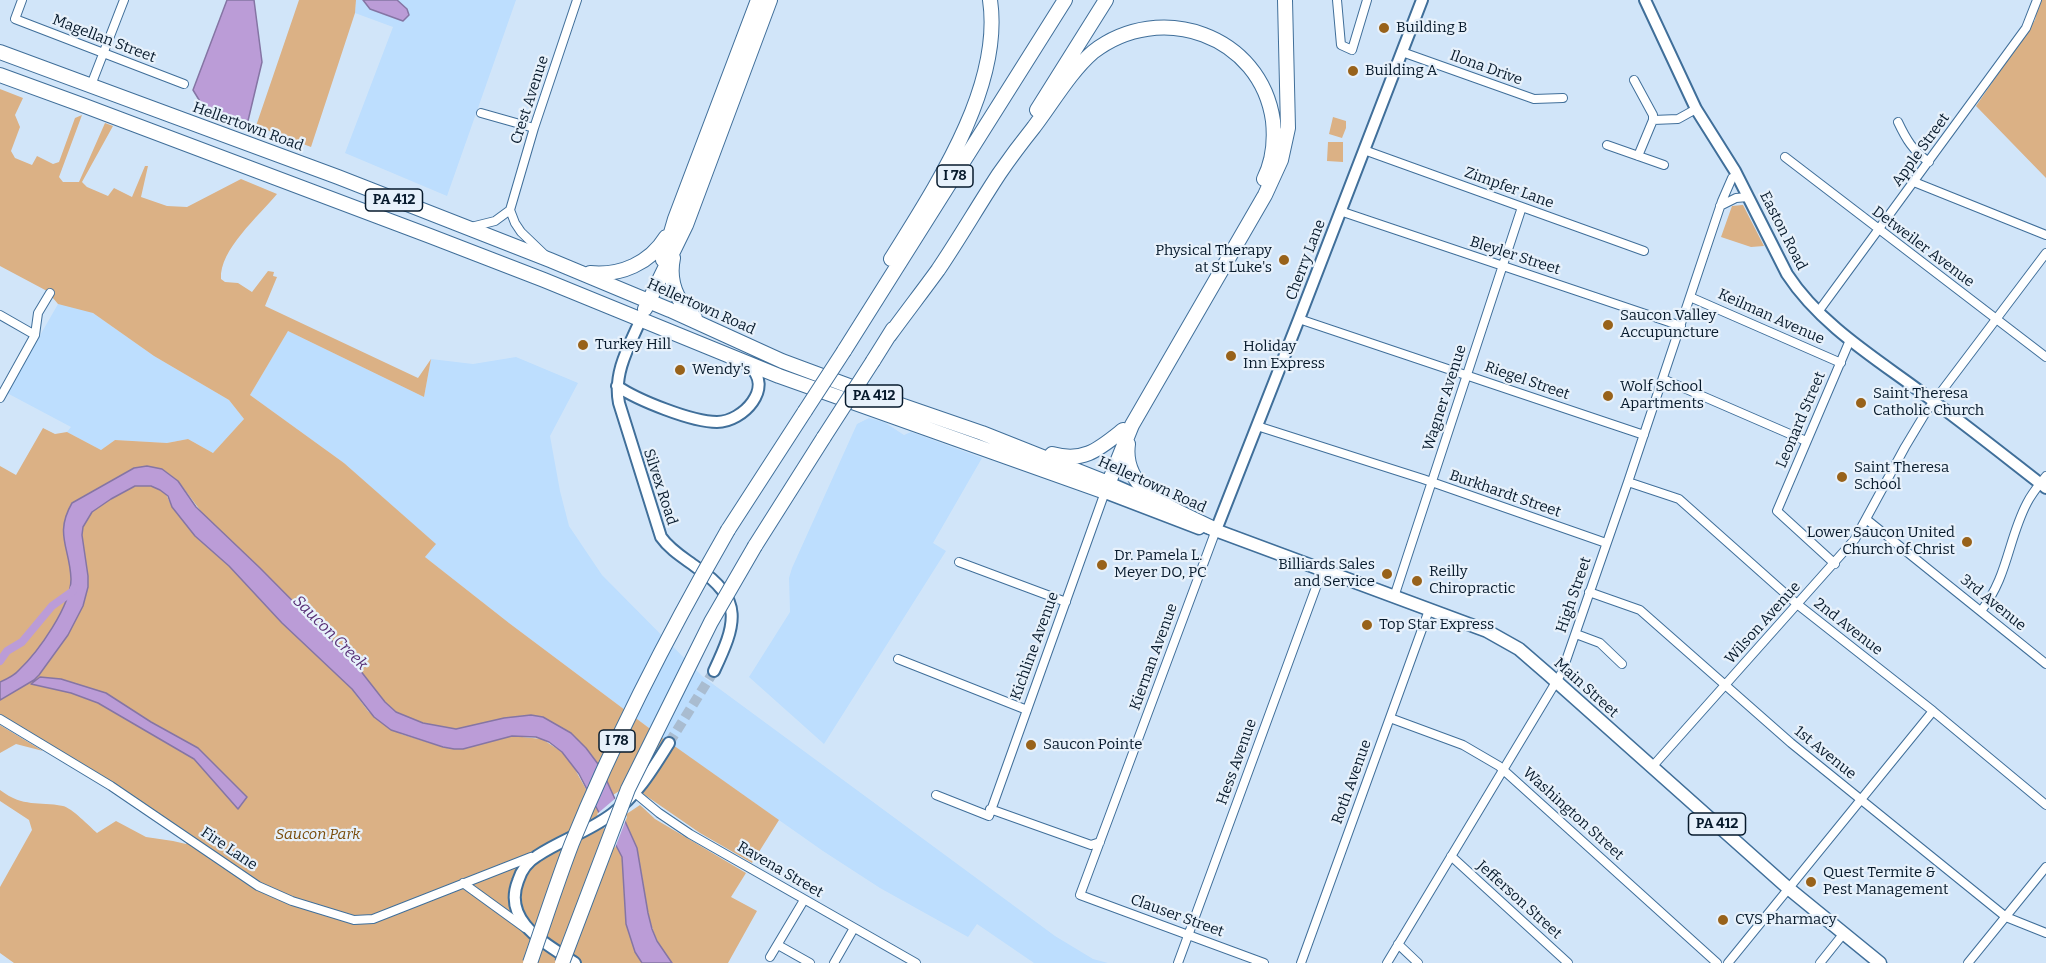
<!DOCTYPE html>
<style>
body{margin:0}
canvas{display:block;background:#d1e5f9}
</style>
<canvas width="2046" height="963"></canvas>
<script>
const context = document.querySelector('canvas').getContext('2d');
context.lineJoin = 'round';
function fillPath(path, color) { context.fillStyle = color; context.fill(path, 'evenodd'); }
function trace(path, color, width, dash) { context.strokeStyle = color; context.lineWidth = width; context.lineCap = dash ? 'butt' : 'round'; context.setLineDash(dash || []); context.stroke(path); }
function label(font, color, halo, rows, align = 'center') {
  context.font = font + ' Bitter,serif'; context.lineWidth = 4.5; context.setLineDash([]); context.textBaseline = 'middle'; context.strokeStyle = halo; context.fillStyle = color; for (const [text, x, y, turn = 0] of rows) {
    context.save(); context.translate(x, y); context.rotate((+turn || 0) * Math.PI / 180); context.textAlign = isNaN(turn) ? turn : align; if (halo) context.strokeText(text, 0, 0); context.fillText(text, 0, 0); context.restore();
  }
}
fillPath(new Path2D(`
 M356,0H516L447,196L345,153L393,27L355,13Z
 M58,304L78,307L93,313L154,356L229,400L244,419L213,453L188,439L167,443L115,440L101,450L67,432L71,427L7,393Z
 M288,331L424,397L431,359L473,364L516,357L578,383L550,436L560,491L569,526L602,575L702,676L1055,936L1093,959L1108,963H1034L977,924L968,937L880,888L823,851L665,740L509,623L425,557L435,544L344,463L250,395Z
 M869,418L884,422L904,435L911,432L982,458L933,543L946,551L824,744L749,677L790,612L789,578L792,568L857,424Z`), '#bddefe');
fillPath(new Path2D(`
 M299,0H356L355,13L311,147L256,126Z
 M2039,0H2046V178L1976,106L2035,20Z
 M0,89L23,98L15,115L20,127L11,151L15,158L32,165L37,156L53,164L59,162L75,118L82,115L59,177L63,182H79L105,123L113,126L82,182L87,187L108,196L114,188L132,197L145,166H148L141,197L167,206L187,207L241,179L277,194C259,216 219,250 221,279L225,282L238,283L252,292L268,271L274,272L273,276L277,277L265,306L418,378L431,359L424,397L288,331L250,395L344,463L436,544L425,557L509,623L665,740C649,767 640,778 613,795L601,768L571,733L543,717L531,715L519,716L456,729L423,723L396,712L385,702L356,665L260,568L203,514L178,481L162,469L151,486L165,492L172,507L195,536L229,566L282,623L347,683L368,711L382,723L401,734L443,747L454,749H463L512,736L542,739L562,752L572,764L607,827L640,805L655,819L746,873L731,897L757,911L728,963H672C664,952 657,942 653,930C642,898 645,863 629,833L622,857L624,876V899L635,952L642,963H14L0,953V887L32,830L29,820L0,801V790C24,808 38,801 63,806C72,808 89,826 97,833L116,821L146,837L173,841L186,844L190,837L113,783L0,716V466L16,475L43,428L55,434L67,432L101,450L115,440L167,443L188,439L213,453L244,419L229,400L154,356L93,313L58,304L47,291L0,266Z
 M1333,117L1346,121V128L1342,138L1329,134Z
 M1328,142H1343V162L1327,161Z
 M1742,205H1743L1764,246L1751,247L1721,237L1732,206Z
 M0,725L43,751L16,744L0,753Z
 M673,745L779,820L752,863L700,833L642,793L653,780Z`), '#dbb185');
const water = new Path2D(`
 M227,0H254L262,62L247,125L204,108L193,90Z
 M363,0H397L407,9L409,15L403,21L370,9Z
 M147,466L162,469L178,481L196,507L260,568L356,665L385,702L396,712L423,723L456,729L504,718L531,715L543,717L571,733L586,748L601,768L624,819L637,848L648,913L652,929L657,941L672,963H642L635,952L626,924L622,857L579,774L562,752L549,742L536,737L512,736L463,749H454L443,747L391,730L374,717L352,689L282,623L229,566L195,536L172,507L168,496L160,490L151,486H135L111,499L92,512L83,527L82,535L88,576V587L83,606L68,635L39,675L34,680L0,700V682C7,679 14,676 19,670C38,652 71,606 71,579C70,548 54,534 72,503L134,468Z
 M40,677L61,679L106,693L151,722L198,748L247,797L238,809L194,759L98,703L71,693L31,684Z`);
fillPath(water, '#bb9cd7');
trace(water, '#8575a4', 1.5);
fillPath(new Path2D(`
 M617,797L627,817L615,848L597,814Z`), '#d1e5f9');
trace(new Path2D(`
 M0,661L7,651L22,642L52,606L73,591L74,588`), '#bb9cd7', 8);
trace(new Path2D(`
 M669,743L714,671`), '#a9bcd0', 10, [10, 5]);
const street = new Path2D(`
 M22,0L15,19L184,84
 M1337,0L1341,45L1352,50L1367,0
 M1402,52L1534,99L1563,98
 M1634,80L1653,115V120
 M91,85L124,0
 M481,113L534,128
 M1898,122C1906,139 1913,151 1929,162
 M1607,145L1664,165
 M1364,150L1644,251
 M1638,156L1653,120L1678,119L1696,109
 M1785,157L2046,357
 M1914,182L2046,235
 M1720,206L1736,198L1748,197
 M1340,211L1681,326
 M471,227L495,221L510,210
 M546,256L521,232L515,223L510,210L534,128L577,0
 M1690,297L1841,363
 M1818,312L2026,28L2037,0
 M0,315L35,335
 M1299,319L1644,435
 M1663,379L1806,441
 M0,398L35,335L38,313L50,293
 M1257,426L1423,479L1606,543
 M1628,482L1679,499L1797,604L1933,711L2046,805
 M1866,519L2046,664
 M1216,530L1080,895L1264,963
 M959,562L1066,602
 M1835,564L1777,511L1850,340
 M1589,592L1640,610L1791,743L2006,917L2046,933
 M1394,597L1522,207
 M1981,611C2008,577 2008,539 2027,503C2032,493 2039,485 2046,476
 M1576,634L1600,643L1622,664
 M898,659L1027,710
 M1390,718L1463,745L1499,766L1717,963
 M0,719L111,786L258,886L292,901L354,920L373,919L531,857
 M1652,767L1855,539L1905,447L1926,412L2046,253
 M635,793L659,813L690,834L916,963
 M936,795L989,816L1105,492
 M990,809L1091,845L1100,842
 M1451,856L1568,963
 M463,883L525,928
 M1398,944L1418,963
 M778,945L810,963
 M770,957L804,900
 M834,963L854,928
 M1178,963L1322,571
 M1301,963L1429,610
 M1387,963L1562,672L1628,482L1722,201L1732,178L1737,175
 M1728,963L1933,711
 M1820,963L1844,933
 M1968,963L2046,867`);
const secondary = new Path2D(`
 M1645,0L1696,109L1735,171L1787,274C1821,326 1877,359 1925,395C1966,425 2006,457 2046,488
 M641,319C629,346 613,373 619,403L661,537C670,550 684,558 696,567C745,600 736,624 714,671
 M617,386C637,400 692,422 717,422C743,422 775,387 749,366
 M1216,530L1299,319L1422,0
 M575,963C547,944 502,922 518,881C521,871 527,862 537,856C561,840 588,832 612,814C638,794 652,770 669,743`);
const primary = new Path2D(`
 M1108,483L1161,506
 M1105,492L1199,528
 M1207,527L1487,631L1519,649L1549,675L1788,888L1880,963`);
const highway = new Path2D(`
 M0,52L338,177L550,260L670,310L782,361L895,403L982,433L1108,483
 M0,75L85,106L430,236L544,280L779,376L1105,492L1132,425L1265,195L1281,160L1288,128L1285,0
 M1037,110L1106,0
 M673,258C668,282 677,302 695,318
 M891,259C935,188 1003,87 990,0
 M663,260L675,219L758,0
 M590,273C621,276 650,263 666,237
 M645,309L686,225L770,0
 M889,336C905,314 922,292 938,270C959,239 978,206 999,174C1010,158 1022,142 1034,127C1053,102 1070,72 1093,52C1160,0 1261,35 1273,121C1275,140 1273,161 1264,179
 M844,351L1065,0
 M873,361L893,329
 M1128,444C1121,494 1180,511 1216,530
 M1052,454C1084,463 1099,449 1123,430
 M728,530L805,411
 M755,546L824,437`);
trace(street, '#406f9a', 10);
trace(secondary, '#406f9a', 14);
trace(primary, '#406f9a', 15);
trace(highway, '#406f9a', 16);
trace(street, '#fff', 8);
trace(secondary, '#fff', 10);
trace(primary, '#fff', 12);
trace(highway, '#fff', 14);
const highwayBridge = new Path2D(`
 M805,411L844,351
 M824,437L873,361
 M530,963C544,923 557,882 572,843C616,735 670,631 728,530
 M562,963L628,789L711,622L755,546`);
trace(highwayBridge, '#406f9a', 16, []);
trace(highwayBridge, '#fff', 14);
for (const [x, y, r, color] of [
 [1384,28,6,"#98621a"],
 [1353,71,6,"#98621a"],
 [1284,260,6,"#98621a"],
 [1608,325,6,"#98621a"],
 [583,345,6,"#98621a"],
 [1231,356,6,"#98621a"],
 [680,370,6,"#98621a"],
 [1608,396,6,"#98621a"],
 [1861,403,6,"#98621a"],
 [1842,477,6,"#98621a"],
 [1967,542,6,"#98621a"],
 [1102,565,6,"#98621a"],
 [1387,574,6,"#98621a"],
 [1417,581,6,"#98621a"],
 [1367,625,6,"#98621a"],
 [1031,745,6,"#98621a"],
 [1811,882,6,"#98621a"],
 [1723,920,6,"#98621a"]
]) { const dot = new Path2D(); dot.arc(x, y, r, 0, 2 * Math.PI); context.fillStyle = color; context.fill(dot); trace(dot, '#e7f1fb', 2); }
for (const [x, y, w] of [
 [955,176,36],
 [394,200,57],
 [874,396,57],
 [617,741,36],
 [1717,824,57]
]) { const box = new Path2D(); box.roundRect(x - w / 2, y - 11, w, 22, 4.5); context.fillStyle = '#e7f1fb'; context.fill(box); trace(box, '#071a2c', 1.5); }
label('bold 14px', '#071a2c', null, [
 ["I 78",955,176],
 ["PA 412",394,200],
 ["PA 412",874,396],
 ["I 78",617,741],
 ["PA 412",1717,824]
]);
label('15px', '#071a2c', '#e7f1fb', [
 ["Building B",1396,28],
 ["Building A",1365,71],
 ["Physical Therapy",1272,251,"right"],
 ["at St Luke's",1272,268,"right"],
 ["Saucon Valley",1620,316],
 ["Accupuncture",1620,333],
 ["Turkey Hill",595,345],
 ["Holiday",1243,347],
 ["Inn Express",1243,364],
 ["Wendy's",692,370],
 ["Wolf School",1620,387],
 ["Apartments",1620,404],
 ["Saint Theresa",1873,394],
 ["Catholic Church",1873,411],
 ["Saint Theresa",1854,468],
 ["School",1854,485],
 ["Lower Saucon United",1955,533,"right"],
 ["Church of Christ",1955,550,"right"],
 ["Dr. Pamela L.",1114,556],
 ["Meyer DO, PC",1114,573],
 ["Billiards Sales",1375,565,"right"],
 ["and Service",1375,582,"right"],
 ["Reilly",1429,572],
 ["Chiropractic",1429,589],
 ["Top Star Express",1379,625],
 ["Saucon Pointe",1043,745],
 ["Quest Termite &",1823,873],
 ["Pest Management",1823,890],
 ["CVS Pharmacy",1735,920]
], 'left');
label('15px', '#071a2c', '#e7f1fb', [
 ["Magellan Street",104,39,21],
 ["Ilona Drive",1486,68,20],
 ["Crest Avenue",530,100,-72],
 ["Hellertown Road",248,127,20],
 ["Apple Street",1921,150,-54],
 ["Zimpfer Lane",1509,188,20],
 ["Easton Road",1783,231,63],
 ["Detweiler Avenue",1923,247,37],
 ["Bleyler Street",1515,256,18],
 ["Cherry Lane",1306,260,-69],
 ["Hellertown Road",701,307,24],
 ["Keilman Avenue",1771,317,24],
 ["Riegel Street",1527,381,19],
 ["Wagner Avenue",1445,398,-72],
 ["Leonard Street",1801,420,-67],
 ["Hellertown Road",1152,485,24],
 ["Silvex Road",660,487,72],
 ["Burkhardt Street",1505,494,19],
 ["High Street",1574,595,-71],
 ["3rd Avenue",1993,603,39],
 ["Wilson Avenue",1763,623,-48],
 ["2nd Avenue",1848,627,38],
 ["Kichline Avenue",1035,646,-70],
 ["Kiernan Avenue",1154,657,-70],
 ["Main Street",1586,688,42],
 ["1st Avenue",1825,753,39],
 ["Hess Avenue",1237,762,-70],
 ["Roth Avenue",1352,782,-70],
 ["Washington Street",1573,814,42],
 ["Fire Lane",229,849,34],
 ["Ravena Street",780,870,30],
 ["Jefferson Street",1519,900,42],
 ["Clauser Street",1177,916,20]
]);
label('italic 15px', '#794b0a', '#e7f1fb', [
 ["Saucon Park",318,835]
]);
label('italic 16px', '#583076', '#e7f1fb', [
 ["Saucon Creek",330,633,45]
]);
</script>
